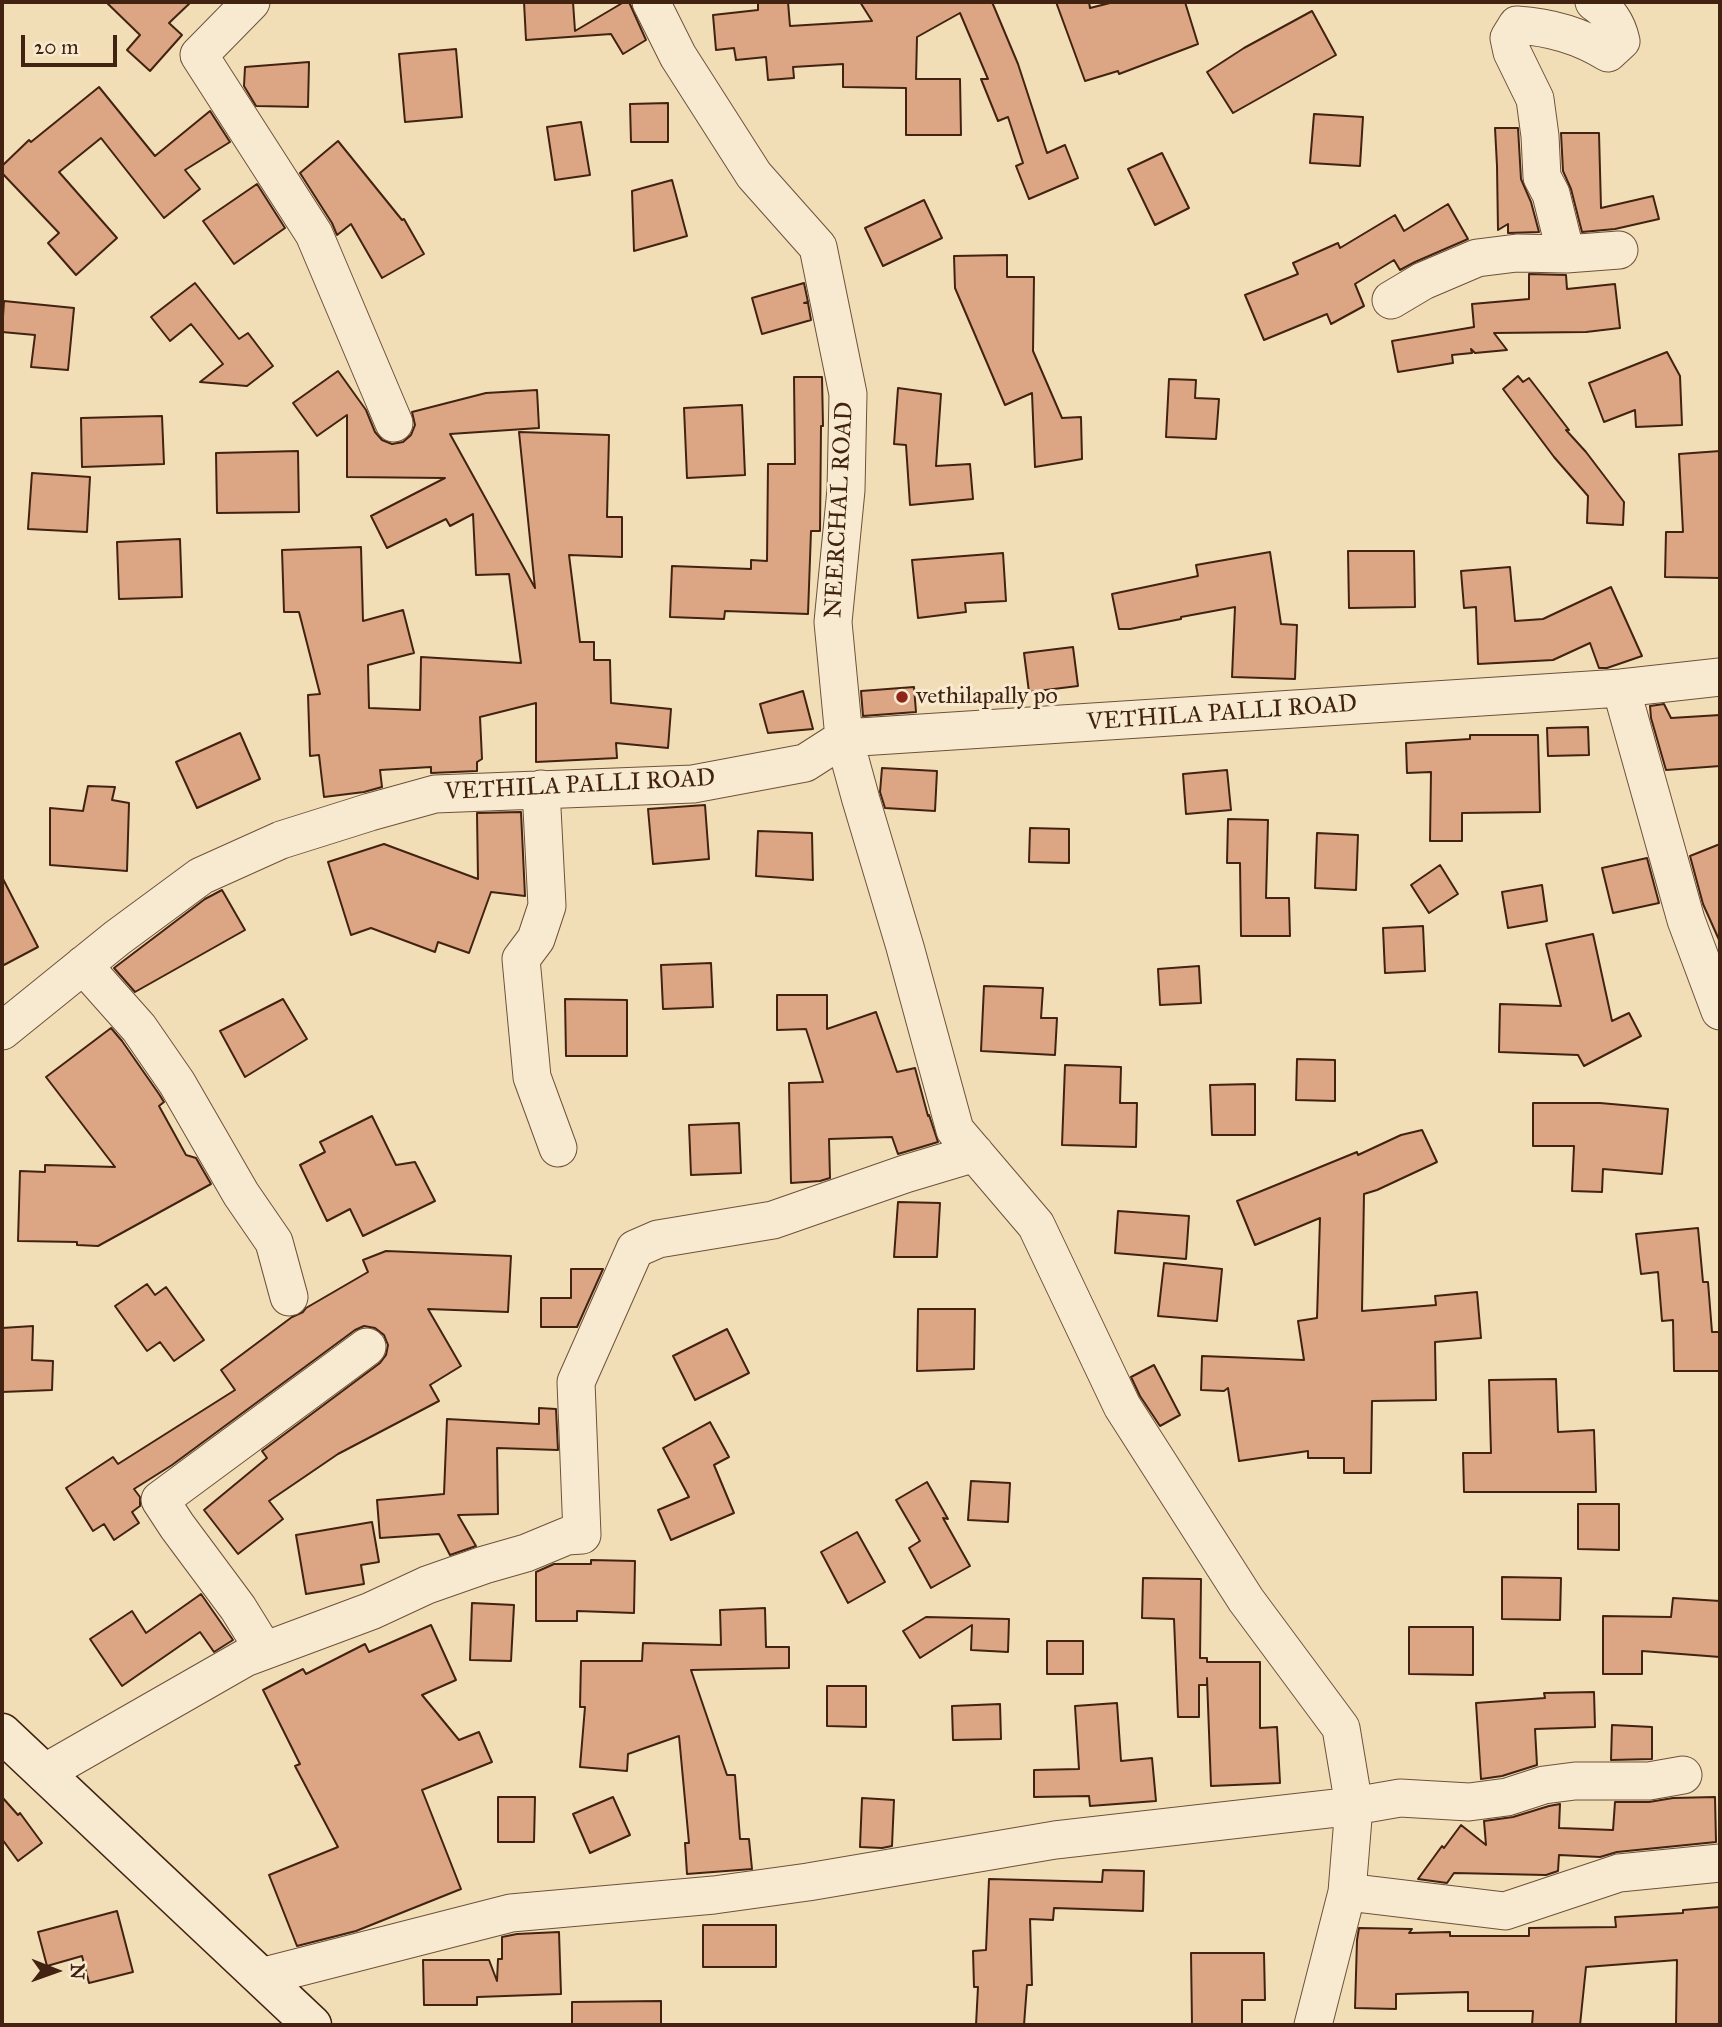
<!DOCTYPE html>
<style>
body{margin:0}
#map{position:relative;width:1722px;height:2027px;overflow:hidden;background:#f2deb6;font-family:"IM FELL Great Primer",serif}
canvas{display:block}
.frame{position:absolute;inset:0;border:4px solid #422210;pointer-events:none}
.north{position:absolute;left:21px;top:1936px;width:70px;height:70px;-webkit-text-stroke:5px #f7ead0;paint-order:stroke;rotate:91deg;font-size:19px;font-weight:700;line-height:28px;text-align:center;color:#422210}
.north::after{content:'';display:block;margin:auto;width:24px;height:32px;background:#422210;clip-path:polygon(50% 0,100% 100%,50% 72%,0 100%)}
.scale{position:absolute;left:21px;top:35px;width:96px;height:32px;box-sizing:border-box;border:4px solid #422210;border-top:0;padding-left:9px;font-size:21px;line-height:24px;white-space:nowrap;color:#422210;-webkit-text-stroke:5px #f7ead0;paint-order:stroke}
</style>
<div id="map">
<canvas width="1722" height="2027"></canvas>
<div class="frame"></div>
<div class="north">N</div>
<div class="scale">20 m</div>
</div>
<script>
const context = document.querySelector('canvas').getContext('2d');
context.lineJoin = 'round';
function fillPath(path, color) { context.fillStyle = color; context.fill(path, 'evenodd'); }
function trace(path, color, width, dash) { context.strokeStyle = color; context.lineWidth = width; context.lineCap = dash ? 'butt' : 'round'; context.setLineDash(dash || []); context.stroke(path); }
function label(font, color, halo, rows, align = 'center') {
  context.font = font + ' "IM FELL Great Primer",serif'; context.lineWidth = 6; context.setLineDash([]); context.textBaseline = 'middle'; context.strokeStyle = halo; context.fillStyle = color; for (const [text, x, y, turn = 0] of rows) {
    context.save(); context.translate(x, y); context.rotate((+turn || 0) * Math.PI / 180); context.textAlign = isNaN(turn) ? turn : align; if (halo) context.strokeText(text, 0, 0); context.fillText(text, 0, 0); context.restore();
  }
}
const building = new Path2D(`
 M106,2H191L169,23L182,35L150,71L127,50L140,35Z
 M524,2H573L575,31L624,2H629L646,40L623,54L611,34L526,40Z
 M758,2H788L790,26L872,21L860,2H992L1018,64L1047,153L1065,145L1078,178L1029,199L1016,166L1023,163L1008,117L998,121L981,79H988L960,13L917,37L916,79H960L961,135H906V88L843,87V64L793,67L794,78L768,80L766,57L736,60L734,48L716,50L713,15L758,10Z
 M1056,2H1089L1090,8L1114,2H1185L1198,44L1119,74L1118,71L1085,81Z
 M1312,11L1336,55L1233,113L1207,72L1244,48Z
 M456,49L462,117L405,122L399,54Z
 M309,62L308,107L256,106L244,86L245,67Z
 M99,87L155,156L210,111L230,142L185,170L200,189L164,218L101,138L59,172L117,238L76,275L48,243L59,233L2,173V166L29,140L31,142Z
 M668,103V142H631L630,104Z
 M1314,114L1363,117L1360,166L1310,163Z
 M581,122L590,175L555,180L547,127Z
 M1495,128H1518L1521,179L1531,202L1539,232L1508,233V224L1498,230L1497,166Z
 M1561,133H1599L1601,208L1653,196L1659,219L1615,229L1582,232L1571,189L1563,171Z
 M338,141L402,220L404,219L424,254L382,278L351,224L337,235L332,223L300,173Z
 M1162,153L1189,208L1155,225L1128,169Z
 M672,180L687,236L634,251L632,191Z
 M257,184L285,228L234,264L203,221Z
 M924,200L942,238L883,266L865,228Z
 M1448,204L1468,239L1415,262L1400,270L1394,260L1355,284L1364,306L1331,324L1327,314L1264,340L1245,295L1298,274L1293,263L1338,243L1340,248L1395,215L1404,231Z
 M1007,255V277H1034L1033,351L1062,418L1081,417L1082,459L1035,467L1032,393L1005,405L955,288L954,256Z
 M1529,274L1566,275L1567,289L1615,284L1620,328L1586,332L1494,333L1507,350L1475,353L1471,349L1472,353L1452,355L1453,363L1398,372L1392,341L1474,327L1472,304L1529,299Z
 M195,283L239,339L248,333L273,366L247,386L200,382L223,364L191,324L170,341L151,317Z
 M804,283L808,302L804,303H808L811,320L762,334L752,298Z
 M4,301L74,308L68,370L31,367L35,335L2,332Z
 M1667,352L1680,376L1682,425L1636,427L1635,410L1604,422L1589,383Z
 M338,371L366,410L375,432L382,440L392,444L403,442L411,435L415,425L412,412L486,393L537,390L539,428L450,434L535,588L519,432L609,435L607,517H622V557L569,555L580,642H594V660H610L611,703L671,709L668,748L616,743L617,758L536,762V703L480,717L482,759L477,762V771L431,773V767L380,770L382,787L364,792L324,797L319,755L310,756L308,695L320,694L299,612H284L282,550L361,547L363,621L403,610L414,653L368,665L369,708L420,710L421,657L521,663L509,574L476,575L473,514L450,526L446,519L387,548L371,516L445,478L347,477V415L317,436L293,403Z
 M1518,376L1523,382L1529,378L1569,430H1566L1586,452L1624,502L1623,525L1587,523L1588,496L1554,457L1503,389Z
 M794,377H822L823,426H821L820,531H811L808,614L725,611L724,619L670,617L672,566L751,569V560L767,561L768,464H795Z
 M1169,379L1196,380L1195,398L1219,399L1216,439L1166,437Z
 M898,388L941,394L936,466L970,464L973,499L910,505L906,445L894,444Z
 M742,405L745,475L687,478L684,408Z
 M162,416L164,464L82,467L81,418Z
 M298,451L299,512L217,513L216,453Z
 M1720,451V578L1665,577L1666,532H1683L1679,454Z
 M32,473L90,477L87,532L28,529Z
 M180,539L182,597L119,599L117,542Z
 M1348,551H1414L1415,607L1349,608Z
 M1270,552L1281,624L1297,625L1295,679L1232,677L1235,607L1181,617V619L1130,629H1119L1112,594L1198,576L1196,565Z
 M1003,553L1006,601L965,603L966,612L918,618L912,560Z
 M1510,567L1515,621L1543,619L1611,587L1642,656L1607,668H1599L1590,643L1553,660L1478,664L1476,607L1464,608L1461,571Z
 M1073,647L1078,686L1029,692L1024,653Z
 M914,687L916,712L863,716L861,691Z
 M803,691L813,729L768,733L760,704Z
 M1664,704L1671,718L1720,715V766L1666,770L1651,718L1650,706Z
 M1588,727L1589,755L1548,756L1547,728Z
 M240,733L260,779L197,808L176,762Z
 M1470,735H1538L1540,812L1462,813V841H1430L1431,772L1407,773L1406,743L1470,739Z
 M882,768L937,771L935,811L885,808L880,792Z
 M1227,770L1231,810L1186,814L1183,774Z
 M88,786L115,787L112,800L129,803L127,871L50,865V808L83,811Z
 M705,805L709,859L653,864L648,809Z
 M521,812L525,896L491,892L469,953L438,942L435,952L371,928L351,935L328,862L384,844L478,879L477,813Z
 M1228,819L1268,820L1266,898H1289L1290,936H1241L1240,863H1227Z
 M1030,828L1069,829V863L1029,862Z
 M758,831L812,833L813,880L756,876Z
 M1317,833L1358,835L1356,890L1315,888Z
 M1720,844V942L1703,904L1690,856Z
 M1647,858L1659,903L1613,913L1602,868Z
 M1440,865L1458,894L1429,913L1411,885Z
 M2,877L38,947L2,966Z
 M1542,885L1547,921L1508,928L1502,892Z
 M222,890L245,930L135,992L114,968L205,899Z
 M1423,926L1425,971L1385,973L1383,928Z
 M1593,934L1612,1021L1629,1013L1641,1036L1584,1066L1578,1055L1499,1052L1500,1004L1561,1006L1546,944Z
 M711,963L713,1007L663,1009L661,965Z
 M1199,966L1201,1003L1160,1005L1158,969Z
 M984,986L1043,988L1041,1018H1057L1055,1055L981,1051Z
 M777,995H827V1029L876,1012L897,1072L915,1068L928,1116L929,1115L938,1142L898,1154L892,1137L829,1139L830,1178L820,1181L791,1183L789,1083L823,1082L806,1029L777,1030Z
 M283,999L307,1039L245,1077L220,1031Z
 M565,999L627,1000V1056H566Z
 M111,1028L122,1041L159,1094L164,1102L159,1106L186,1155L196,1158L211,1184L98,1246L77,1245V1242L18,1241L20,1171L45,1172V1165L115,1167L46,1077Z
 M1297,1059L1335,1060V1101L1296,1100Z
 M1065,1065L1121,1067L1120,1103H1137L1136,1147L1062,1145Z
 M1255,1084V1135H1212L1210,1085Z
 M1533,1103H1600L1668,1109L1662,1174L1603,1169L1602,1192L1572,1191L1574,1146H1533Z
 M372,1116L396,1165L415,1162L435,1201L363,1236L350,1209L327,1221L300,1165L325,1152L320,1142Z
 M739,1123L741,1173L691,1175L689,1125Z
 M1422,1130L1437,1162L1377,1190L1364,1194L1362,1311L1436,1305L1435,1296L1477,1292L1481,1338L1435,1342L1436,1400L1372,1401L1371,1473H1344V1458H1308V1451L1239,1461L1228,1388L1224,1391L1201,1390L1202,1356L1304,1360L1298,1321L1317,1318L1320,1218L1255,1245L1237,1201L1357,1152L1358,1155L1401,1135Z
 M898,1202L940,1203L937,1257H894Z
 M1118,1211L1189,1216L1186,1259L1115,1253Z
 M1698,1228L1703,1282H1708L1712,1332H1720V1371H1674L1673,1320L1662,1321L1658,1272L1641,1274L1636,1234Z
 M386,1251L511,1256L508,1312L428,1309L461,1366L430,1385L439,1401L338,1454L269,1501L283,1519L238,1554L204,1510L267,1458L262,1451L380,1363L386,1355L388,1345L384,1335L375,1328L364,1326L355,1330L172,1465L134,1489L140,1497V1506L132,1512L139,1523L114,1540L104,1524L93,1531L66,1488L113,1457L118,1464L235,1390L221,1370L292,1317L303,1312L306,1308L368,1272L363,1260Z
 M1164,1263L1222,1269L1217,1321L1158,1316Z
 M571,1269H603L577,1327H541V1298H571Z
 M147,1284L155,1295L166,1287L204,1340L174,1361L160,1342L147,1351L115,1306Z
 M918,1309H975L974,1369L917,1371Z
 M33,1326L32,1360L53,1361L52,1390L2,1392V1328Z
 M727,1329L749,1373L695,1400L673,1356Z
 M1154,1365L1180,1415L1160,1426L1140,1396L1131,1377Z
 M1556,1379L1558,1432L1594,1430L1596,1492H1464L1463,1453H1491L1489,1380Z
 M539,1408L556,1409L558,1450L497,1448L498,1514L458,1515L476,1546L450,1555L439,1534L380,1538L377,1500L444,1494L447,1419L539,1424Z
 M710,1422L729,1457L714,1465L734,1513L671,1540L658,1510L689,1497L663,1448Z
 M971,1481L1010,1483L1008,1522L968,1520Z
 M927,1482L948,1519L943,1518L970,1566L931,1588L909,1548L920,1541L896,1500Z
 M1578,1504H1619V1550L1578,1549Z
 M372,1522L379,1562L361,1565L364,1584L306,1594L296,1535Z
 M857,1532L885,1582L848,1603L821,1552Z
 M591,1560L635,1561L634,1613L577,1611V1621H536V1572L554,1564H591Z
 M1502,1577L1561,1578L1560,1620L1502,1619Z
 M1143,1578L1201,1579L1200,1658H1207V1662H1260V1728L1277,1727L1280,1783L1211,1786L1207,1678V1685H1199V1717H1178L1174,1619L1142,1618Z
 M201,1594L233,1640L214,1652L200,1632L122,1686L90,1639L132,1611L146,1633Z
 M1673,1598L1720,1601V1657L1642,1651V1674H1603V1616L1671,1617Z
 M472,1603L514,1605L511,1661L470,1660Z
 M765,1608L766,1647H789V1668L691,1670L727,1775H735L740,1839H749L752,1869L687,1874L685,1843H689L679,1736L628,1754L627,1771L580,1767L585,1707H580L581,1661H642L643,1643L721,1645L720,1610Z
 M926,1617L1009,1619L1008,1652L971,1650L972,1625L920,1658L903,1631Z
 M431,1625L456,1680L422,1695L459,1740L479,1732L492,1762L422,1790L461,1889L356,1931L297,1946L269,1875L338,1847L295,1766L300,1764L263,1690L303,1669L306,1674L365,1644L369,1652Z
 M1409,1627H1473V1675L1409,1674Z
 M1047,1641H1083V1674H1047Z
 M827,1686H866V1727L827,1726Z
 M1594,1692L1595,1727L1535,1729L1537,1765L1502,1776L1481,1779L1476,1703L1545,1698L1544,1693Z
 M1117,1703L1121,1761L1152,1758L1156,1801L1090,1806L1089,1796L1034,1797V1770L1079,1769L1075,1706Z
 M1000,1704L1001,1739L953,1740L952,1706Z
 M1612,1725L1652,1727V1759L1611,1760Z
 M2,1797L18,1815L20,1813L42,1843L18,1861L2,1839Z
 M498,1797H535L534,1842H498Z
 M613,1797L630,1835L590,1853L573,1814Z
 M1715,1797L1716,1842L1617,1852L1600,1857L1559,1855L1558,1871L1546,1875L1454,1873L1447,1883L1418,1879L1442,1846L1444,1848L1461,1825L1486,1845L1484,1821L1513,1817L1549,1806L1560,1804L1559,1828L1613,1830L1615,1802H1649L1673,1798Z
 M862,1798L894,1800L892,1846L882,1848L860,1847Z
 M1103,1870L1144,1871L1143,1911L1054,1908L1053,1920L1030,1919L1032,1985H1027L1024,2025H976L978,1987H974L973,1951L986,1950L989,1879L1102,1882Z
 M1720,1907V2025H1676L1677,1960L1586,1967L1580,2025H1532L1533,2011H1468V1992L1396,1994V2009L1355,2008L1357,1940L1359,1928L1412,1929L1409,1933L1450,1932V1936H1529V1928L1616,1927L1615,1917L1683,1913V1910Z
 M117,1911L133,1972L89,1983L82,1956L47,1966L38,1932Z
 M703,1925H776V1967H703Z
 M559,1932L561,1994L477,1997V2005H424L423,1960H489L497,1981L498,1959H502V1937L517,1934Z
 M1191,1953H1264L1265,2000H1242V2025H1192Z
 M661,2001V2025H572V2002Z`);
fillPath(building, '#dca685');
trace(building, '#422210', 2);
const street = new Path2D(`
 M251,2L199,55L314,234L394,423
 M651,2L678,56L754,175L818,247L848,394L846,490L833,622L844,738L861,800L905,947L955,1130L1036,1225L1122,1406L1246,1600L1341,1728L1354,1806L1347,1892L1505,1911L1619,1873L1720,1863
 M1566,254L1551,194L1542,177L1540,136L1535,99L1512,52L1509,38L1517,25C1550,27 1579,35 1608,53L1621,41C1617,23 1609,12 1594,2
 M1391,300L1423,281L1477,258L1517,253L1566,254L1619,250
 M1621,688L1686,920L1720,1011
 M541,789L547,906L536,939L521,959L532,1077L558,1148
 M83,965L139,1028L177,1083L241,1194L274,1242L289,1297
 M2,1031L117,938L201,876L281,840L370,812L435,794L693,784L805,763L844,738L1621,688L1720,677
 M264,1650L238,1608L177,1526L160,1500L367,1347
 M44,1773L245,1658L371,1611L427,1585L484,1565L526,1553L567,1536L582,1535L576,1382L635,1249L658,1239L773,1220L905,1174L975,1153
 M261,1977L511,1913L714,1895L808,1882L1055,1840L1354,1806L1400,1798L1469,1802L1507,1797L1544,1785L1575,1781H1649L1683,1775
 M1313,2025L1347,1892`);
const secondary = new Path2D(`
 M2,1733L312,2025`);
trace(street, '#6e513a', 39);
trace(secondary, '#422210', 41);
trace(street, '#f7ead0', 37);
trace(secondary, '#f7ead0', 38);
for (const [x, y, r, color] of [
 [902,697,7,"#8f2418"]
]) { const dot = new Path2D(); dot.arc(x, y, r, 0, 2 * Math.PI); context.fillStyle = color; context.fill(dot); trace(dot, '#f7ead0', 2.5); }
label('24px', '#422210', '#f7ead0', [
 ["NEERCHAL ROAD",840,510,-87],
 ["VETHILA PALLI ROAD",1222,714,-4],
 ["VETHILA PALLI ROAD",580,786,-3]
]);
label('24px', '#422210', '#f7ead0', [
 ["vethilapally po",916,697]
], 'left');
</script>
